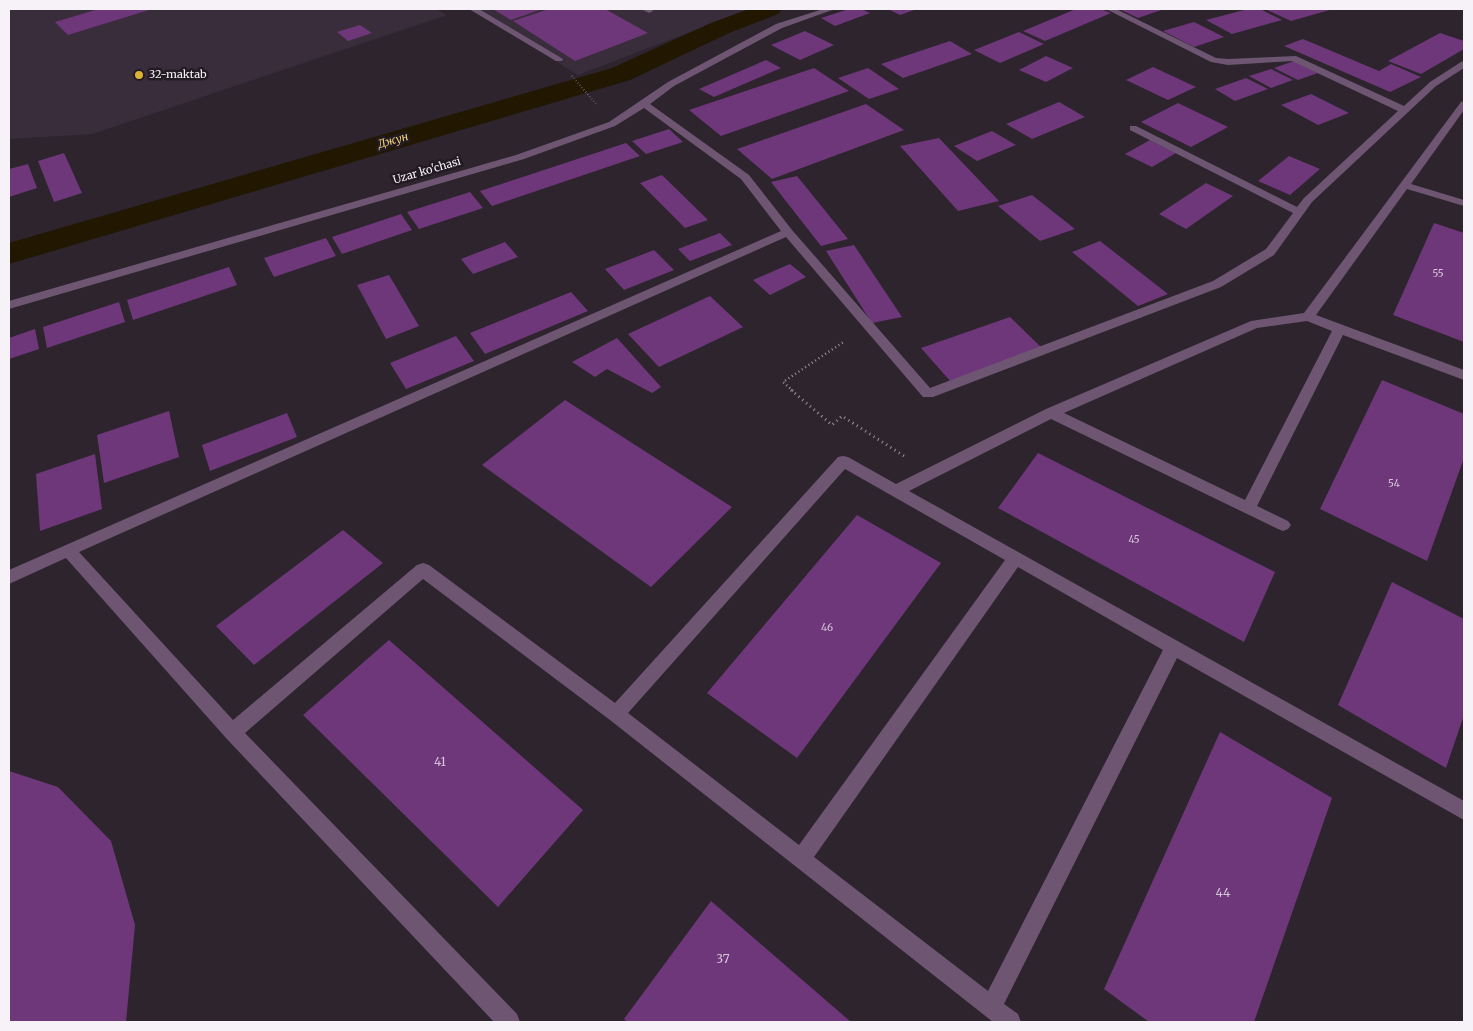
<!DOCTYPE html>
<meta charset="utf-8">
<style>
body{margin:0}
#map{position:relative;width:1473px;height:1031px;overflow:hidden;background:#2d242e;font-family:Merriweather,serif}
canvas{display:block}
.frame{position:absolute;inset:0;border:10px solid #f7f2f8;pointer-events:none}
</style>
<div id="map">
<canvas width="1473" height="1031"></canvas>
<div class="frame"></div>
</div>
<script>
const context = document.querySelector('canvas').getContext('2d');
context.lineJoin = 'round';
function fillPath(path, color) { context.fillStyle = color; context.fill(path, 'evenodd'); }
function trace(path, color, width, dash) { context.strokeStyle = color; context.lineWidth = width; context.lineCap = dash ? 'butt' : 'round'; context.setLineDash(dash || []); context.stroke(path); }
function label(font, color, halo, rows, align = 'center') {
  context.font = font + ' Merriweather,serif'; context.lineWidth = 5; context.setLineDash([]); context.textBaseline = 'middle'; context.strokeStyle = halo; context.fillStyle = color; for (const [text, x, y, turn = 0] of rows) {
    context.save(); context.translate(x, y); context.rotate((+turn || 0) * Math.PI / 180); context.textAlign = isNaN(turn) ? turn : align; if (halo) context.strokeText(text, 0, 0); context.fillText(text, 0, 0); context.restore();
  }
}
fillPath(new Path2D(`
 M9,9H435L447,15L92,134L9,139Z
 M472,9H750L578,75Z`), '#392d3c');
fillPath(new Path2D(`
 M749,9H782L778,14L729,33L630,80L9,264V243L612,68L711,23Z`), '#221700');
fillPath(new Path2D(`
 M99,9H152L68,35L55,22Z
 M493,9H542L511,20Z
 M549,9H605L648,33L575,61L513,21Z
 M849,9H861L870,13L835,26L821,18Z
 M888,9H917L900,15Z
 M1076,9H1100L1111,13L1045,41L1023,31Z
 M1119,9H1164L1138,18Z
 M1248,9H1260L1282,20L1232,34L1206,20Z
 M1265,9H1333L1291,21Z
 M1194,22L1224,37L1194,47L1163,31Z
 M360,25L372,33L348,41L337,32Z
 M805,31L834,45L800,60L771,45Z
 M1019,32L1044,44L1000,63L974,50Z
 M1440,33L1464,41V49L1421,74L1388,61Z
 M1303,39L1379,71L1391,64L1421,77L1390,92L1284,46Z
 M950,41L972,54L903,78L881,64Z
 M1046,56L1073,68L1046,82L1019,70Z
 M766,60L781,68L714,97L699,89Z
 M1294,61L1318,73L1298,80L1274,68Z
 M1153,67L1196,87L1168,100L1126,80Z
 M814,68L849,91L721,136L689,110Z
 M868,68L899,89L869,99L838,78Z
 M1271,69L1293,80L1271,88L1249,76Z
 M1246,78L1268,89L1235,101L1215,89Z
 M1311,94L1349,113L1318,125L1281,105Z
 M1059,102L1085,117L1032,139L1006,124Z
 M1178,103L1228,127L1191,147L1141,122Z
 M866,104L904,130L772,179L737,149Z
 M669,129L683,142L646,154L632,141Z
 M992,131L1016,145L977,161L954,146Z
 M939,138L999,201L958,211L900,146Z
 M1150,140L1176,153L1152,167L1125,154Z
 M626,143L640,156L492,206L480,191Z
 M64,153L82,193L54,202L38,161Z
 M1289,156L1320,169L1290,195L1258,181Z
 M28,164L37,188L9,197V169Z
 M662,175L708,220L685,228L640,183Z
 M797,176L848,239L821,246L771,182Z
 M1206,183L1233,196L1186,229L1159,214Z
 M470,192L483,208L419,229L407,212Z
 M1032,195L1075,229L1040,241L998,206Z
 M401,214L412,230L342,254L332,237Z
 M1434,223L1464,233V342L1393,315Z
 M720,233L732,245L690,261L678,249Z
 M326,238L336,256L274,277L264,258Z
 M1100,241L1168,294L1138,306L1072,252Z
 M505,242L518,257L473,274L461,259Z
 M854,245L902,317L872,323L826,251Z
 M654,250L674,270L624,290L605,269Z
 M790,264L806,277L770,295L753,280Z
 M229,267L237,285L133,320L127,300Z
 M389,275L419,326L386,339L357,285Z
 M571,292L588,311L485,354L470,333Z
 M710,296L743,327L659,367L628,334Z
 M119,302L125,322L47,348L43,327Z
 M1010,317L1043,349L951,382L921,348Z
 M35,329L39,349L9,359V338Z
 M456,336L474,361L406,389L390,363Z
 M617,338L661,387L652,393L607,369L595,377L572,362Z
 M1382,380L1464,414V458L1427,561L1320,509Z
 M565,400L732,507L651,587L482,465Z
 M169,411L179,457L104,483L97,435Z
 M287,413L297,437L210,471L202,445Z
 M1038,453L1275,572L1244,642L998,508Z
 M95,454L102,509L40,531L36,474Z
 M857,515L941,563L797,758L707,693Z
 M343,530L383,563L254,665L216,626Z
 M1392,582L1464,619V715L1446,768L1338,705Z
 M389,640L583,810L498,907L303,715Z
 M1220,732L1332,798L1254,1022H1149L1104,989Z
 M9,771L58,787L111,841L135,925L126,1022H9Z
 M711,901L851,1022H627L624,1019Z`), '#6e3779');
trace(new Path2D(`
 M572,76L596,104`), '#99929a', 2, [0.5, 2.5]);
trace(new Path2D(`
 M793,391L783,382L845,341`), '#99929a', 2.5, [1, 3]);
trace(new Path2D(`
 M791,390L832,425L842,416L904,456`), '#99929a', 3, [1, 4]);
fillPath(new Path2D(`
 M469,9H479L563,59L562,61H556Z
 M641,9H651L653,11L649,13Z
 M823,9H835L782,28L674,86L650,104L749,175L792,230L930,388L1213,281L1266,249L1293,213L1130,130V126H1136L1297,207L1304,198L1398,111L1292,61L1228,65L1211,62L1106,9H1116L1216,58L1228,59L1296,56L1404,106L1430,82L1461,62L1464,61V68L1436,86L1312,202L1274,255L1221,287L933,397H923L786,237L79,552L233,720L417,565L423,563L429,565L615,703L838,457L843,456L848,457L896,484L1046,409L1251,321L1304,313L1461,102L1464,101V110L1411,184L1464,200V206L1407,189L1316,315L1464,370V380L1343,335L1257,506L1288,521L1291,525L1288,529L1283,531L1278,529L1051,419L909,491L1464,801V820L1177,658L1004,1004L1018,1014L1021,1022H993L610,720L423,579L245,733L517,1014L520,1022H494L226,738L66,558L9,584V570L781,231L741,179L644,108L615,126L524,159L9,309V301L516,155L609,122L668,82L776,24ZM1307,321L1332,331L1245,500L1064,413L1257,328ZM845,469L1005,560L799,845L628,713ZM1018,567L1163,650L988,991L814,857Z`), '#6e5673');
for (const [x, y, r, color] of [
 [139,75,5,"#ddb133"]
]) { const dot = new Path2D(); dot.arc(x, y, r, 0, 2 * Math.PI); context.fillStyle = color; context.fill(dot); trace(dot, '#231b24', 2); }
label('10px', '#d5c3d8', null, [
 ["55",1438,274],
 ["54",1394,484],
 ["45",1134,540],
 ["46",827,628]
]);
label('11px', '#f7f2f8', '#231b24', [
 ["32-maktab",149,75]
], 'left');
label('italic 11px', '#f9d476', '#231b24', [
 ["Джун",393,141,-16]
]);
label('11px', '#f7f2f8', '#231b24', [
 ["Uzar ko'chasi",427,171,-16]
]);
label('12px', '#d5c3d8', null, [
 ["41",440,763],
 ["44",1223,894],
 ["37",723,960]
]);
</script>
